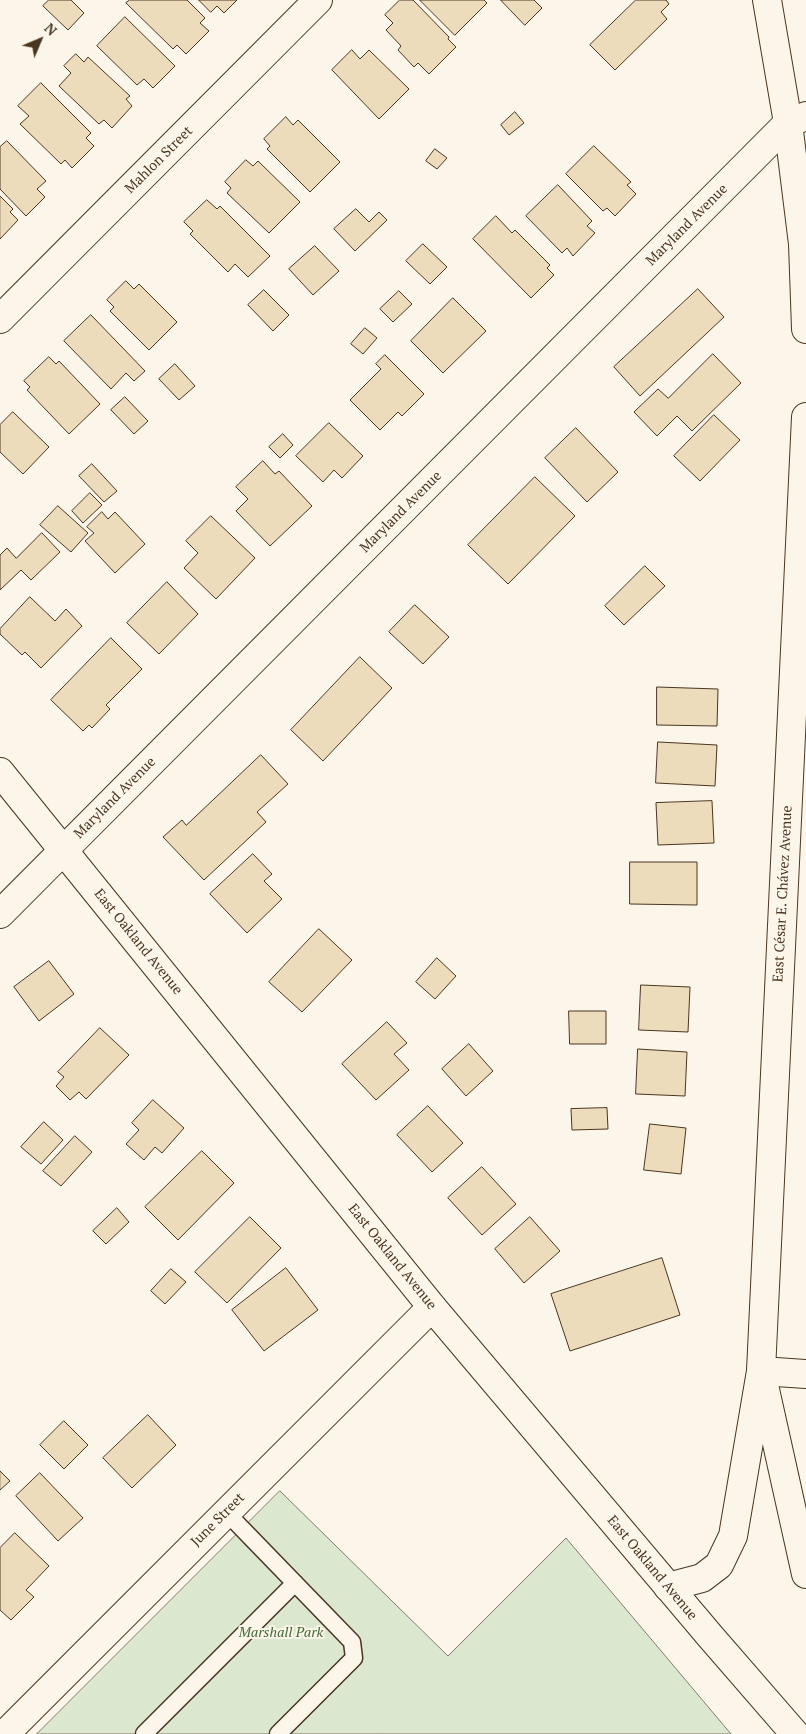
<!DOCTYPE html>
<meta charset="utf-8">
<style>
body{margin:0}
#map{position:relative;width:806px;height:1734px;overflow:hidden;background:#fbf6e9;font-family:"PT Serif",serif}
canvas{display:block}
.north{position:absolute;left:15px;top:15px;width:50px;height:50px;-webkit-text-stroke:4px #fbf6e9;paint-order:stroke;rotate:45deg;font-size:14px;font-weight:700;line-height:20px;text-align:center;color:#4a3520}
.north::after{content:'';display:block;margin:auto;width:18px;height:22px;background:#4a3520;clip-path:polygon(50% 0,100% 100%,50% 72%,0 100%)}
</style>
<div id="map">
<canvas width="806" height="1734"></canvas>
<div class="north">N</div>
</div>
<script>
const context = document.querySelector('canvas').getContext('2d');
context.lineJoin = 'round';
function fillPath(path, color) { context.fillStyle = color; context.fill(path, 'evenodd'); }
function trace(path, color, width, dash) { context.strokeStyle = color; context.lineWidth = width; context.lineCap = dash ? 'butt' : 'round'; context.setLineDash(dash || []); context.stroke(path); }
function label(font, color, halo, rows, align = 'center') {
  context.font = font + ' "PT Serif",serif'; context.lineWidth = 4; context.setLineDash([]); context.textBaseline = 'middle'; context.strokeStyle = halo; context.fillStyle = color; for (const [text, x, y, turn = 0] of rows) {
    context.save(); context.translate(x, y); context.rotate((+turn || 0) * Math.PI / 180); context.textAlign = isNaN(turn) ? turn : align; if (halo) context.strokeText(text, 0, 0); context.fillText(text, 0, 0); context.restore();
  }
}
const green = new Path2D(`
 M280,1491L448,1656L566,1538L731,1734H37Z`);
fillPath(green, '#dce7d0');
trace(green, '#887966', 1);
const building = new Path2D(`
 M49,0H71L84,13L68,30L43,6Z
 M130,0H187L205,18L200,23L209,31L186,54L177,45L173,49L126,3Z
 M199,0H237L224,13L217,6L211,12Z
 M400,0H413L449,37L448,39L456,47L429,74L418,63L414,67L398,50L401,46L386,30L393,23L385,15Z
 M420,0H484L487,3L455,35Z
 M501,0H534L542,8L525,25Z
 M636,0H666L669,4L661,12L667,19L615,70L590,45Z
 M125,17L175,66L153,88L144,79L137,85L97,46Z
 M352,50L360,59L369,50L409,89L379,119L332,70Z
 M76,54L84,62L88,57L130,96L126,99L132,106L112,128L104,120L99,124L59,86L71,73L64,66Z
 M41,83L91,133L86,138L94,146L72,168L65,160L61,164L20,124L29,116L18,106Z
 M515,112L524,123L509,135L501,125Z
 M286,117L293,125L298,120L340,162L310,192L267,149L270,146L264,139Z
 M7,141L46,181L37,189L45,197L26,216L0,189V147Z
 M594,146L631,182L627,185L636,194L615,216L607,208L603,211L566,174Z
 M435,149L447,158L437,169L426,161Z
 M246,160L253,166L258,161L300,202L269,233L227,193L231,188L225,182Z
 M558,185L592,221L587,226L595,233L573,256L567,248L562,253L526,216Z
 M0,196L13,209L10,212L18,220L0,239Z
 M207,200L217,209L220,206L270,256L248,277L235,264L228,272L190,234L193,231L184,222Z
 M356,209L369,222L379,212L387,220L355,251L334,229Z
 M496,216L512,233L515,230L550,265L547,268L554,275L531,298L473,239Z
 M423,244L447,267L430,284L406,261Z
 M315,246L339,271L313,295L289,269Z
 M126,281L134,289L139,284L177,322L149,350L110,311L114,307L107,300Z
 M698,289L724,317L640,396L614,367Z
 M264,290L289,315L273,331L248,305Z
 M399,291L412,304L393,322L380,309Z
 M453,298L486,331L443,373L411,341Z
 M91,315L145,371L134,381L126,373L111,389L64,341Z
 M365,328L377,338L363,354L351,344Z
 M713,354L741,383L692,431L677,416L657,436L634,412L658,389L668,398Z
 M385,355L424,394L402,416L398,412L380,430L350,400L381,369L376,364Z
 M49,357L56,364L59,361L100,404L69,434L27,390L30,387L24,381Z
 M175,364L195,386L179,400L159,379Z
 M125,397L148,421L134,434L111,410Z
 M13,412L49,447L23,474L0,452V425Z
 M714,415L740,440L700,481L674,456Z
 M329,423L363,456L342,478L334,470L323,482L296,456Z
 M576,428L618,472L587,502L545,458Z
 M283,434L293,445L280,458L269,447Z
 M263,461L275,474L279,471L312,506L270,546L236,511L248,499L236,487Z
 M92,464L117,491L104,502L79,476Z
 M535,477L575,516L508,584L468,545Z
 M90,493L102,505L83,523L72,511Z
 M58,506L88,533L71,552L40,525Z
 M102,512L108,519L115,512L145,544L115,573L85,541L94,533L87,527Z
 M211,516L255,558L216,599L184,568L198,553L186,541Z
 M42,533L60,552L31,580L21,570L0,590V555L7,548L16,558Z
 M645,566L665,586L624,625L605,606Z
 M167,582L198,614L159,654L127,623Z
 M30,597L55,621L66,609L82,626L41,668L25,652L22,655L0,634V629Z
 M415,605L449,637L423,664L389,632Z
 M111,638L142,669L106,705L110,709L92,728L89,725L83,731L51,700Z
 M360,657L392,688L323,761L291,730Z
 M657,687L718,689L717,726L657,725Z
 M658,742L717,745L715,786L656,783Z
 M261,755L288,784L257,812L266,822L204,880L163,837L182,820L186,825Z
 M712,801L714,843L658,845L656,803Z
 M253,854L272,874L264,881L282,899L247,933L210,894Z
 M630,862H697V905L630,904Z
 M319,929L352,960L302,1012L269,982Z
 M437,958L456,976L435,999L416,982Z
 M49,961L74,994L39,1021L14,987Z
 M641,985L690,987L688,1032L639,1030Z
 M569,1011H606V1044H570Z
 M387,1022L407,1043L394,1054L409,1070L376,1100L342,1064Z
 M100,1028L129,1055L86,1099L79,1092L70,1100L56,1086L64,1077L58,1072Z
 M469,1044L493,1071L466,1096L442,1069Z
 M638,1049L687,1052L685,1096L636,1094Z
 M153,1100L184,1128L162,1153L155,1147L144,1160L126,1144L139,1130L132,1123Z
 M428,1106L463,1143L432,1172L397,1135Z
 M607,1108L608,1129L572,1130L571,1109Z
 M44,1122L63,1140L41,1164L21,1147Z
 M650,1124L686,1128L681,1174L644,1170Z
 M75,1136L92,1152L61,1186L43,1171Z
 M202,1151L234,1183L178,1240L145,1207Z
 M482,1167L516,1204L482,1235L448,1198Z
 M117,1208L129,1222L106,1244L93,1231Z
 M250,1217L281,1248L227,1303L195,1272Z
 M530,1217L560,1251L524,1283L495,1249Z
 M662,1258L680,1315L570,1351L551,1294Z
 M286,1268L318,1310L264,1351L232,1310Z
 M171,1269L186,1282L165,1304L151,1291Z
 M148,1415L176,1445L132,1488L103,1458Z
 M64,1421L88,1445L64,1469L40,1445Z
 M0,1471L10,1481L0,1490Z
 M40,1473L83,1518L58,1541L16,1496Z
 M15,1533L49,1566L26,1590L34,1597L11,1620L0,1610V1548Z`);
fillPath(building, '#ecdcbc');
trace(building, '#4a3520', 1);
const service = new Path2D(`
 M226,1512L352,1642L354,1658L278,1734
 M144,1734L295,1583`);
const minor = new Path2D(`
 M0,319L318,0
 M0,914L788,123L806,116
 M761,1371L806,1374
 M5,1734L432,1307`);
const tertiary = new Path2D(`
 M767,0L788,123L803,244L806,329
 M764,1385L806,1574
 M668,1587L702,1578L719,1565L733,1536L761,1371L806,417`);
const primary = new Path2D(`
 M0,772L432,1307L710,1636L795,1734`);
trace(service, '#4a3520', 19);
trace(minor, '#4a3520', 30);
trace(tertiary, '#4a3520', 30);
trace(primary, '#4a3520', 30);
trace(service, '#fbf6e9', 16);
trace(minor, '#fbf6e9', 28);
trace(tertiary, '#fbf6e9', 28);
trace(primary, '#fbf6e9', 28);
label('14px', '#4a3520', '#fbf6e9', [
 ["Mahlon Street",159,160,-45],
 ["Maryland Avenue",687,225,-45],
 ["Maryland Avenue",401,512,-45],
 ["Maryland Avenue",115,798,-45],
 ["East César E. Chávez Avenue",783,894,-87],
 ["East Oakland Avenue",138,942,51],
 ["East Oakland Avenue",392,1257,51],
 ["June Street",218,1520,-45],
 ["East Oakland Avenue",652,1568,50]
]);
label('italic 14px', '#436837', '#fbf6e9', [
 ["Marshall Park",281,1633]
]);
</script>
